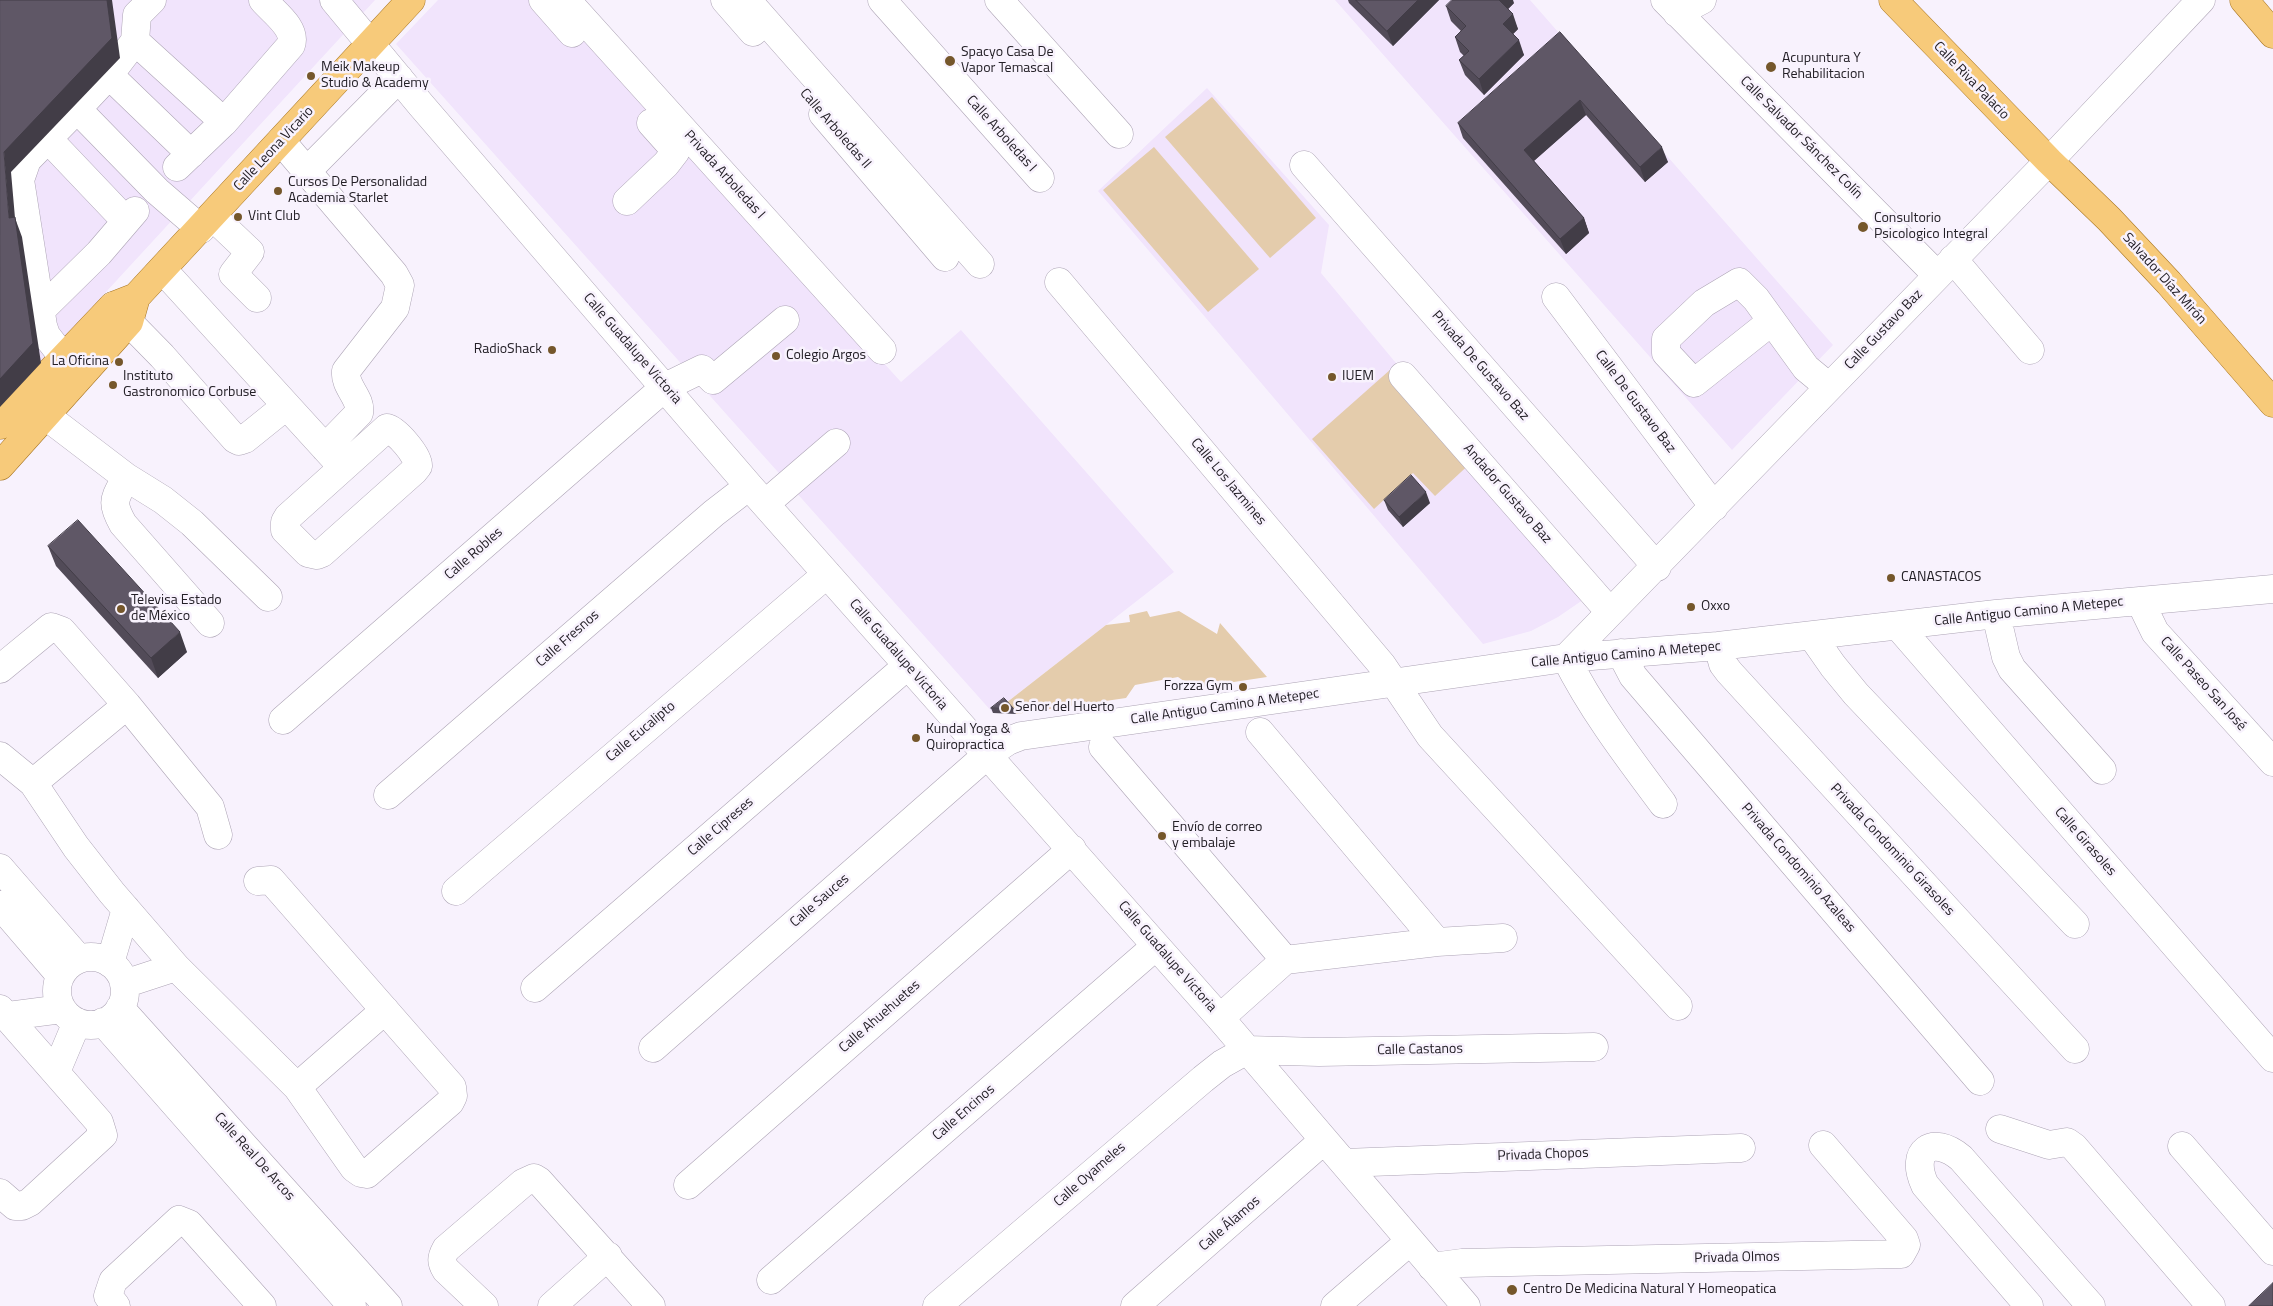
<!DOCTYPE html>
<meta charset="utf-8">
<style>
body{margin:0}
canvas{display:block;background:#f8f2fd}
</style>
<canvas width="2273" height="1306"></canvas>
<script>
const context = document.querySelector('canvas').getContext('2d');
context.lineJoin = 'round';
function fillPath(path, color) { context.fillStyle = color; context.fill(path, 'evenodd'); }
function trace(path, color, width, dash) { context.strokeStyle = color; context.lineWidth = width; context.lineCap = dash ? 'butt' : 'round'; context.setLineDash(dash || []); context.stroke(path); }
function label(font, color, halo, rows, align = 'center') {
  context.font = font + ' "Titillium Web",sans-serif'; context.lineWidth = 5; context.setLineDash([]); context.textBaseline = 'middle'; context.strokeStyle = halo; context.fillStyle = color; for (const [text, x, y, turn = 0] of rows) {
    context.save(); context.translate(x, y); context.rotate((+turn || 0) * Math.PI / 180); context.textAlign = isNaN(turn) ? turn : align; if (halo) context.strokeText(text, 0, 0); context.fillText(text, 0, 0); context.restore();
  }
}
fillPath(new Path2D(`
 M0,0H375L0,407Z
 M438,0H554L901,382L961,330L1174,572L993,713L396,44Z
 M1335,0H1530L1833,345L1732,450Z
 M1207,88L1329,225L1321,273L1495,482L1593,593L1558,617L1531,631L1483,644L1098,191Z`), '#f1e4fc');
fillPath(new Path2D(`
 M1212,97L1316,218L1270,258L1165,137Z
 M1154,147L1259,269L1208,312L1103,190Z
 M1391,369L1474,460L1435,496L1413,473L1374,509L1312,439Z
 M1147,611L1150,617L1179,611L1217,634L1220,623L1267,677L1194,688L1178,677L1135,685L1126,698L1016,714L1006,703L1106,625L1130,622L1129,615Z`), '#e4ccac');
const minor = new Path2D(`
 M152,0L137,15L135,41L109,75L77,109L157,191L201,229
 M334,0L421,105L749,486L1220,1018L1466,1306
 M543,0L572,33
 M566,0L882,350
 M725,0L753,32
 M747,0L980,264
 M882,0L1040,178
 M999,0L1119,134
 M1665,0L1937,275
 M1677,13L1702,0
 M135,41L224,122
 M109,75L191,154
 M823,114L945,257
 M48,139L126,221
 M281,141L394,274L400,285L395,308L346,371C344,387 362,398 359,413L325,448
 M1304,165L1657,567
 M177,167L224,122L291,45C297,28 273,12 263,0
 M307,171L399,78
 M627,201L666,164L676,151L651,123
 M212,216L250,252L233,274L257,298
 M1953,259L2030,350
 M163,270L337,461
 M1059,282L1382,665L1430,736L1678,1006
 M1556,297L1714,507
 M113,306L162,356L235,439L239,441L245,439L286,406
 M40,311L99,253L135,211
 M1772,321L1694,383L1666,353V339L1704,303L1739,282L1756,299L1806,368L1829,387
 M63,357L46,335L43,326L20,180L27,160L77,109
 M1403,376L1610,612
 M46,416L126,477C115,499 110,501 123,524L210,623
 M387,428C396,430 419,456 418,466L414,471L322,553L317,555L308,553L285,530V522L288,517Z
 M126,477L163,500L192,523L268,597
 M765,504L836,443
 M2140,601L2155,632L2273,762
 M1996,614L2006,657L2012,669L2102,770
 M1898,626L2273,1058
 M1812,636L1833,666L1856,694L2075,924
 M1718,646L1723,664L1729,672L2075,1049
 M1621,653L1633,676L1980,1081
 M1566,658L2049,161L2201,0
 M1566,658C1592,710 1628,757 1663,804
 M0,669L51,627L62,631L127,705L210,807L218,835
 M283,720L665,387L702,369L713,380L785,320
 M1260,732L1437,942
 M1103,747L1285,960
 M0,756L33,783L76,847L112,893L176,967L297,1087L354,1168L361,1173L367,1174L450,1102L453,1096L452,1087L271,880L258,881
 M33,783L127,705
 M388,795L714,513L749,486
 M0,868L79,959
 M456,891L827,574
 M0,905L60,975
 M57 991a34 34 0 1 1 68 0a34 34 0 1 1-68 0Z
 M110,963L126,909
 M124,984L176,967
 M535,988L907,666
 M120,1008L388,1306
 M0,1009L99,1122L103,1135L30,1202L22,1206H15L0,1193
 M8,1016L62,1009
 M1220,1018L1285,960L1437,942L1503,938
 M103,1022L352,1306
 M653,1048L987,755L1008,741L1021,736L1566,658L1718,646L1996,614L2273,589
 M56,1072L77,1022
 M297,1087L385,1010
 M2000,1129L2049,1145L2067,1142L2074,1147L2211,1306
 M2182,1146L2273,1251
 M1344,1163L1741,1148
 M688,1185L1072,849
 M1432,1267L1462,1263L1901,1254L1906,1245L1904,1239L1823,1145
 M771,1280L1156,946
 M116,1306L108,1296L113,1281L179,1220L189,1224L262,1306
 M484,1306L446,1270C441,1262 441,1258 446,1249L523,1183L534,1178L539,1181L651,1306
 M552,1306L608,1256
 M937,1306L1203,1079L1222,1064L1247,1050L1319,1052L1594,1047
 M1135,1306L1324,1140
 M1335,1306L1409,1242
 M2029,1306L1925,1185C1909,1151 1932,1134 1961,1158L2091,1306`);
const major = new Path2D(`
 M1893,0L2049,161L2109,219L2169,283L2273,403
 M2244,0L2273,34
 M0,425L113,306L136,297L411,0
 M0,466L129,322L136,297`);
trace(minor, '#ada4b5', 29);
trace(major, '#a97724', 29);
trace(minor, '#fff', 28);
trace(major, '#f7ca7a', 28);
fillPath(new Path2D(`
 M1348,0H1439L1393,46L1349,3Z
 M1514,3L1508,9L1518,29L1513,34L1524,55L1484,95L1465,75L1459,60L1464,56L1460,52L1455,37L1461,31L1451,21L1446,6Z
 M1560,32L1668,162L1645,182L1586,115L1534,161L1584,218L1589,233L1566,254L1463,138L1458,123Z
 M1384,500L1430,503L1403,527L1388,510Z
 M48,546L187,652L158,678L56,566Z
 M991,708L1014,709L1016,714L993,713Z`), '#524b58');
fillPath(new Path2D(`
 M107,0H112L120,58L11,172L15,218L22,237L41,363L0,407V379L9,218L4,152Z
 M1418,0H1439L1393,46L1387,31Z
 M1498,0H1513L1514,3L1503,14Z
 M1513,14L1518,29L1508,39L1503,24Z
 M1519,40L1524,55L1484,95L1479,79Z
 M1580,100L1586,115L1529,165L1524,150Z
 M1662,147L1668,162L1645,182L1640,167Z
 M1584,218L1589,233L1566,254L1560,239Z
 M1426,492L1430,503L1403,527L1399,517Z
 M180,632L187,652L158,678L151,658Z`), '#423d47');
const building = new Path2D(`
 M0,0H107L112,38L4,152L9,218L15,217L33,343L0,379Z
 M1356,0H1418L1387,31Z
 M1452,0H1499L1513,14L1503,24L1519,40L1479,79L1459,60L1469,51L1455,37L1466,26L1446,6Z
 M1560,32L1662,147L1640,167L1580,100L1524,150L1584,218L1560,239L1458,123Z
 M1411,475L1426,492L1399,517L1384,500Z
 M78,520L180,632L151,658L48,546Z
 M1004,698L1014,709L991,708Z
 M2273,1283V1306H2249Z`);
fillPath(building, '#5f5766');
trace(building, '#423d47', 1);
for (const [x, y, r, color] of [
 [950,61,6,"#75572b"],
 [1771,67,6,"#75572b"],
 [311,76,5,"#75572b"],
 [278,191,5,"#75572b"],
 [238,217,5,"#75572b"],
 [1863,227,6,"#75572b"],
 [552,350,5,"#75572b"],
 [776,356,5,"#75572b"],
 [119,362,5,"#75572b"],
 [1332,377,5,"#75572b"],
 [113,385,5,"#75572b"],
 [1891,578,5,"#75572b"],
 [1691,607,5,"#75572b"],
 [121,609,5,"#75572b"],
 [1243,687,5,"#75572b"],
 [1005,708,5,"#75572b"],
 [916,738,5,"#75572b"],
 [1162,836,5,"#75572b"],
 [1512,1290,6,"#75572b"]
]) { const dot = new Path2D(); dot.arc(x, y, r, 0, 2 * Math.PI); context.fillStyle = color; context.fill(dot); trace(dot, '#f8f2fd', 2); }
label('14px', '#242027', '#f8f2fd', [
 ["Spacyo Casa De",961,53],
 ["Vapor Temascal",961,69],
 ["Acupuntura Y",1782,59],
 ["Rehabilitacion",1782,75],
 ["Meik Makeup",321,68],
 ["Studio & Academy",321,84],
 ["Cursos De Personalidad",288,183],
 ["Academia Starlet",288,199],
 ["Vint Club",248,217],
 ["Consultorio",1874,219],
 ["Psicologico Integral",1874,235],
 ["RadioShack",542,350,"right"],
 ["Colegio Argos",786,356],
 ["La Oficina",109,362,"right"],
 ["Instituto",123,377],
 ["Gastronomico Corbuse",123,393],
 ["IUEM",1342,377],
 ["CANASTACOS",1901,578],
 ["Televisa Estado",131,601],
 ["de México",131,617],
 ["Oxxo",1701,607],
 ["Forzza Gym",1233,687,"right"],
 ["Señor del Huerto",1015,708],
 ["Kundal Yoga &",926,730],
 ["Quiropractica",926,746],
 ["Envío de correo",1172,828],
 ["y embalaje",1172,844],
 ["Centro De Medicina Natural Y Homeopatica",1523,1290]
], 'left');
label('14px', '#242027', '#f8f2fd', [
 ["Calle Riva Palacio",1971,81,46],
 ["Calle Arboledas II",835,129,49],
 ["Calle Arboledas I",1001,134,48],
 ["Calle Salvador Sánchez Colín",1801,138,45],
 ["Calle Leona Vicario",274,149,-47],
 ["Privada Arboledas I",724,175,48],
 ["Salvador Díaz Mirón",2164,279,48],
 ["Calle Gustavo Baz",1884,330,-46],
 ["Calle Guadalupe Victoria",632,349,49],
 ["Privada De Gustavo Baz",1480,366,49],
 ["Calle De Gustavo Baz",1635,402,53],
 ["Calle Los Jazmines",1228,482,50],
 ["Andador Gustavo Baz",1507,494,49],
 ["Calle Robles",474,554,-41],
 ["Calle Antiguo Camino A Metepec",2029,612,-6],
 ["Calle Fresnos",568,639,-41],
 ["Calle Guadalupe Victoria",898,655,49],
 ["Calle Antiguo Camino A Metepec",1626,655,-5],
 ["Calle Paseo San José",2203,684,48],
 ["Calle Antiguo Camino A Metepec",1225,707,-8],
 ["Calle Eucalipto",641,732,-40],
 ["Calle Cipreses",721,827,-41],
 ["Calle Girasoles",2085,842,49],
 ["Privada Condominio Girasoles",1892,850,47],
 ["Privada Condominio Azaleas",1798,868,49],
 ["Calle Sauces",820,901,-41],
 ["Calle Guadalupe Victoria",1167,957,49],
 ["Calle Ahuehuetes",880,1017,-41],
 ["Calle Castanos",1420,1050,-1],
 ["Calle Encinos",964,1113,-41],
 ["Privada Chopos",1543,1155,-2],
 ["Calle Real De Arcos",254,1157,48],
 ["Calle Oyameles",1090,1175,-41],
 ["Calle Álamos",1230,1224,-41],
 ["Privada Olmos",1737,1258,-1]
]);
</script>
